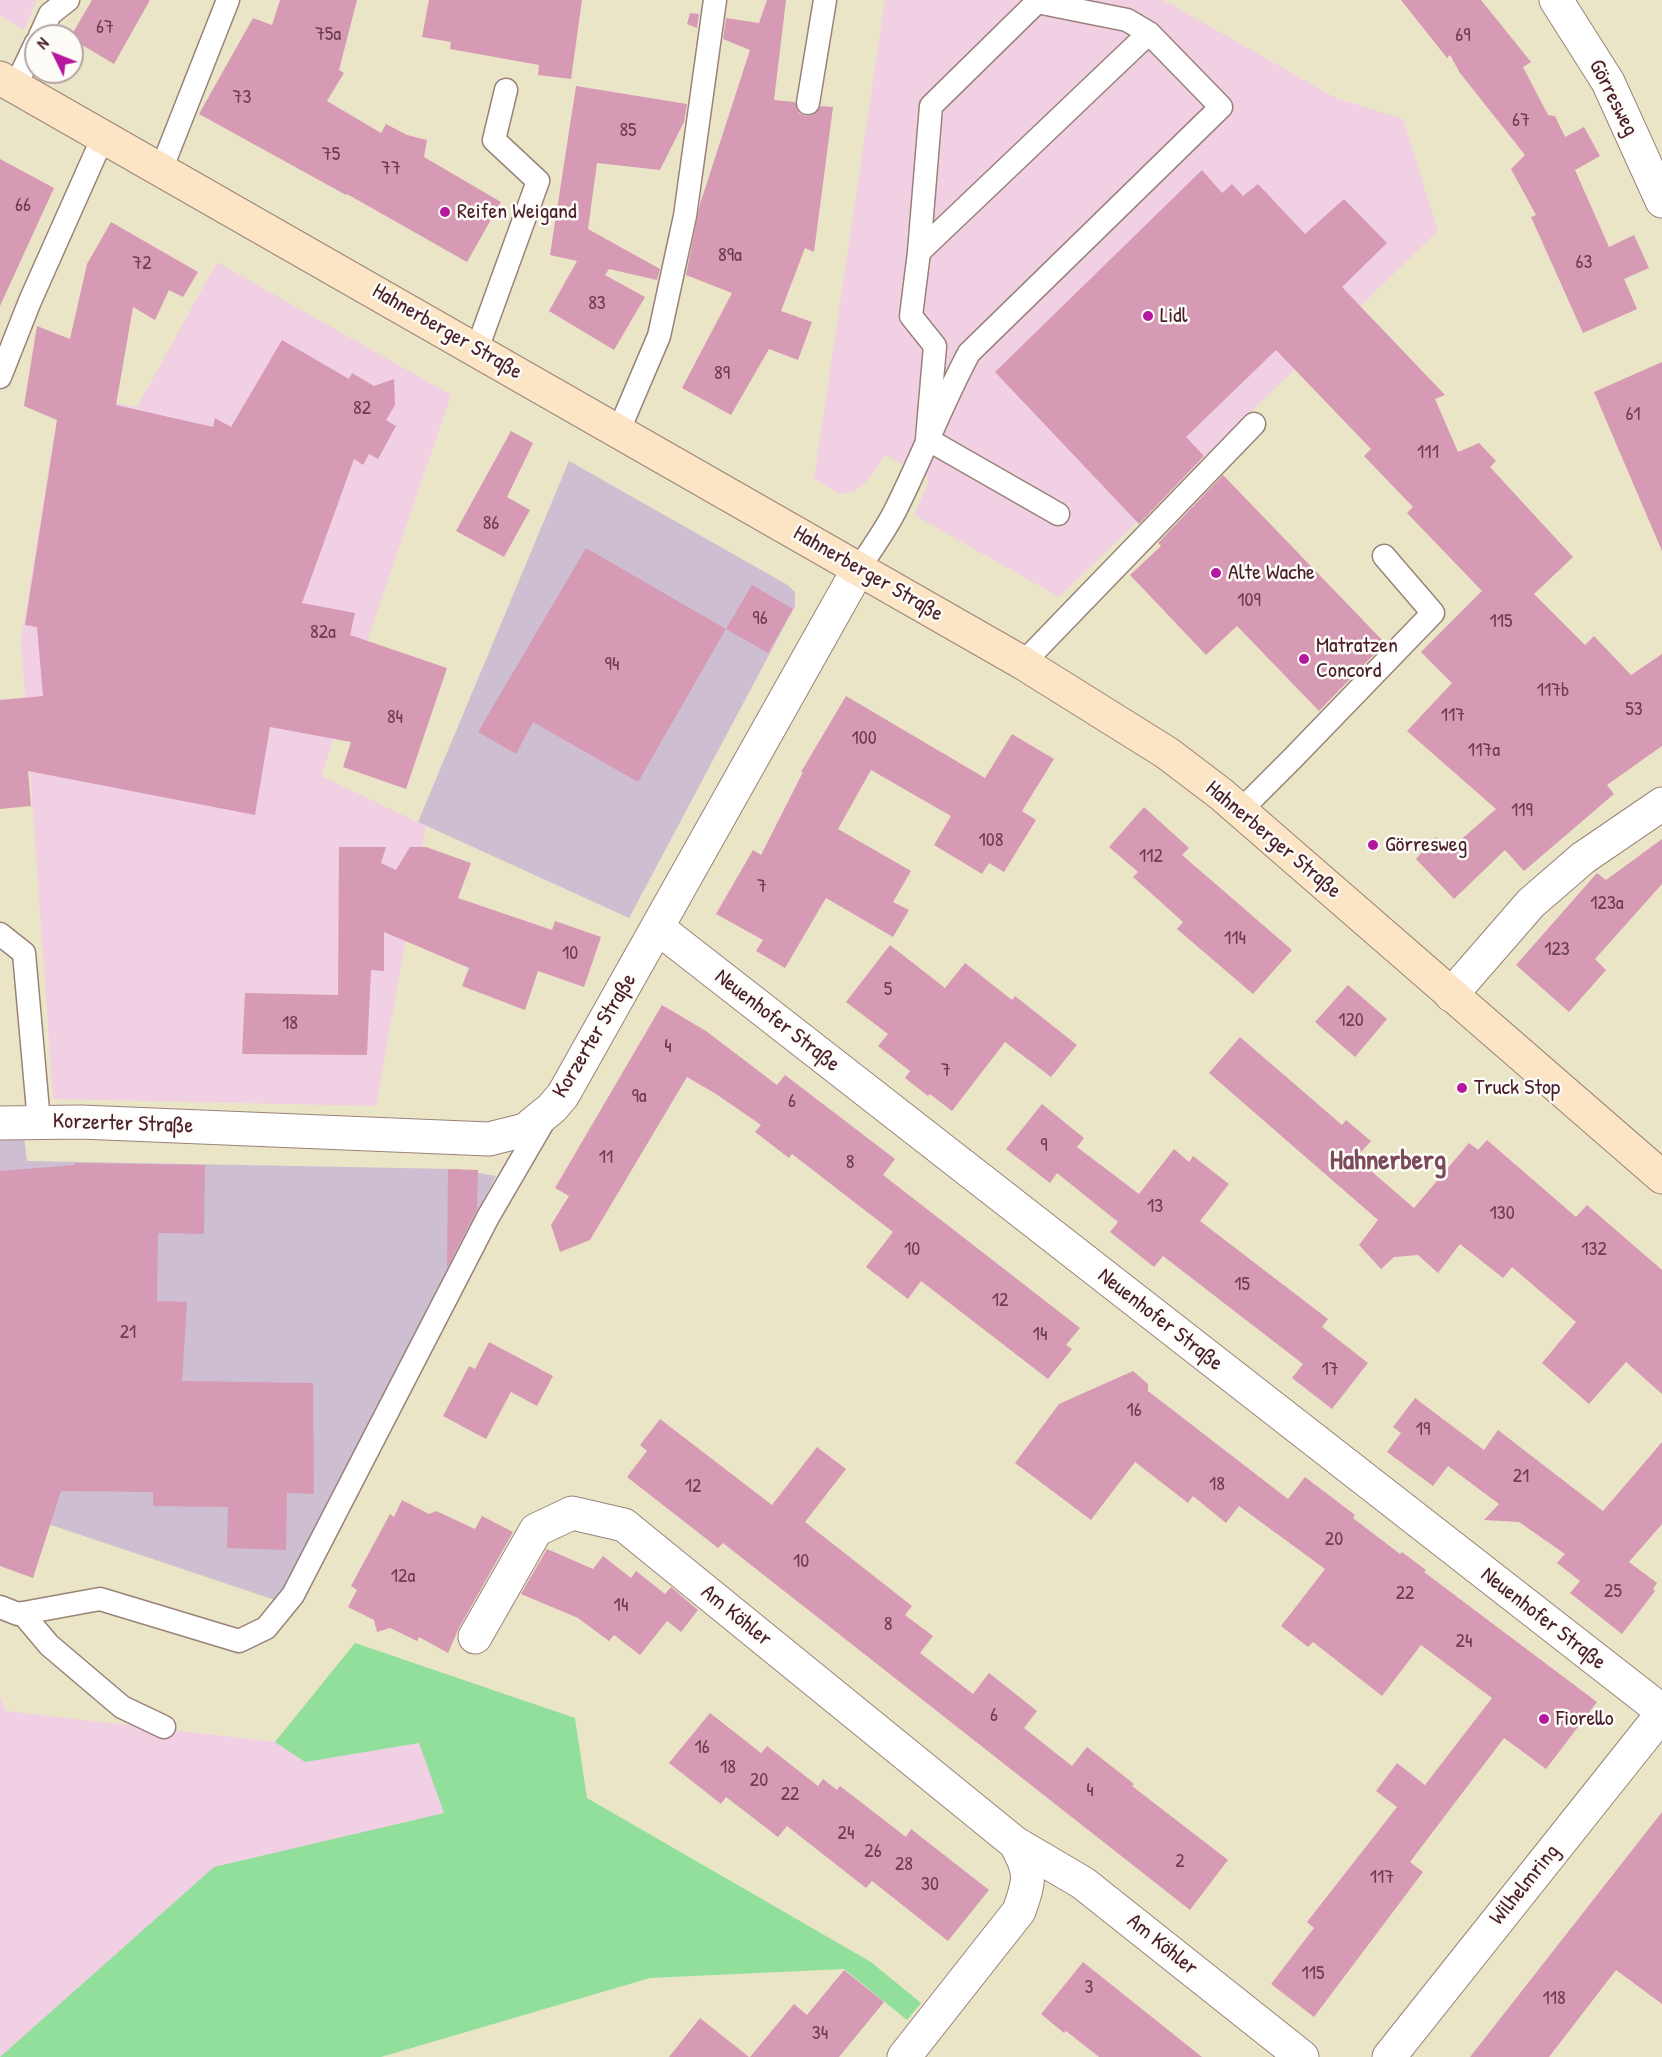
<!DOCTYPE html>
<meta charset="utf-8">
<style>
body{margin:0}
#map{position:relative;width:1662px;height:2057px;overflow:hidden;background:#ebe5c7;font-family:"Patrick Hand",sans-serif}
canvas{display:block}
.north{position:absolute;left:24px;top:24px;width:60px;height:60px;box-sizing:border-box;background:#fdfcf7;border:2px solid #b5a4a5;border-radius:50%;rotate:313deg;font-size:16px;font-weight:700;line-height:24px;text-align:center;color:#4a1f2b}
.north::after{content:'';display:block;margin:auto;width:21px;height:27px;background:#b5179e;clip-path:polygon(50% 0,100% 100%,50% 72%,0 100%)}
</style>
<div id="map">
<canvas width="1662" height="2057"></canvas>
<div class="north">N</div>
</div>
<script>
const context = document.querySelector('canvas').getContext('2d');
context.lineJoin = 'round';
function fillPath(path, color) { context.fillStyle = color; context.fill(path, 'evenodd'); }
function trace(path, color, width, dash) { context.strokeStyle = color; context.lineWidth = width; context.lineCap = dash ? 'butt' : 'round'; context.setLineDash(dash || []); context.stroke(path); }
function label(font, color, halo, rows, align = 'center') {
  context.font = font + ' "Patrick Hand",sans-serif'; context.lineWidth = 5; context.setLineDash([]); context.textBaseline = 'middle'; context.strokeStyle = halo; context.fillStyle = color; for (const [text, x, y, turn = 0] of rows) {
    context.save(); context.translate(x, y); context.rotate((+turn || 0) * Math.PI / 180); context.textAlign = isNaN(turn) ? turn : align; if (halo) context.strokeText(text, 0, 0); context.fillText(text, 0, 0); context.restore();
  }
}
fillPath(new Path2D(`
 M0,0H37L24,30L0,16Z
 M885,0H1163L1336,98L1403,119L1438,231L1059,597L914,515L930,479L885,455L870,477L863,485L853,491L840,494L814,479Z
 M217,262L451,395L321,776L426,826L376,1106L53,1099L21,640L61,393L137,407Z
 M355,1643L575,1718L302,2057H0V1696L6,1711L275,1742Z`), '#f1d0e3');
fillPath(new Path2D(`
 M569,461L786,584L795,592V606L629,918L418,822Z
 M24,1136L27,1161L455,1169L496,1176L278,1601L0,1508V1138Z`), '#cebed1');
fillPath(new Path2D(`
 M355,1643L575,1718L587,1798L871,1962L921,2003L907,2020L844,1969L650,1978L381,2057H0L214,1867L444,1813L419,1743L305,1762L275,1742Z`), '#92df9c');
fillPath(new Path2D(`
 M92,0H150L114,64L72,39L71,36Z
 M280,0H357L339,70L344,73L327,101L381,133L386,124L407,135L427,140L424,157L501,202L467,262L347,194L346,195L199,114L253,18L272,25Z
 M429,0H582L571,79L538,75L539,65L450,49L451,42L422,37Z
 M767,0H786L774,100L795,102L799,113L806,116L813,115L821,106L833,107L814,252L805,248L781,311L812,322L798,360L769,349L731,415L682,388L732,293L686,275L700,204L750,50L723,39L726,18L759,23Z
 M1401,0H1481L1531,62L1523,67L1548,115L1555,116L1565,137L1584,127L1600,156L1575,170L1609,247L1634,235L1649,268L1624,279L1637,309L1583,333L1531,217L1536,215L1511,169L1525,155L1460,73L1450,55L1447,58Z
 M690,13L699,14L697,28L687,24Z
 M576,86L687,104L684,122L660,170L597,163L588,229L660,269L657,280L609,269L605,275L645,297L614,350L549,311L577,261L550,255Z
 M0,159L54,188L0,306Z
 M1202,170L1222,193L1232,184L1243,196L1258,184L1305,234L1344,199L1387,243L1342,287L1445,395L1435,399L1458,452L1479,443L1496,461L1490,467L1573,557L1534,594L1585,645L1594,636L1631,675L1662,654V746L1607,785L1614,794L1524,871L1505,850L1454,899L1416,859L1435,837L1449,850L1496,809L1407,731L1452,683L1421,652L1482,591L1407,513L1413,507L1364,456L1371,449L1276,350L1186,437L1204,456L1139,524L995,372Z
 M111,222L198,272L183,297L169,290L155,320L133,307L116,405L213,427L215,418L231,427L282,340L349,379L352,373L374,386L394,379L395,405L386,420L396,426L378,459L369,454L363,465L354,459L302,603L355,613L350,635L447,668L406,789L343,767L351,742L270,727L255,815L28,771L31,806L0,809V700L43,696L37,627L25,625L57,420L24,406L37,326L70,339L87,264Z
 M1662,362V551L1594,392Z
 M511,431L533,443L507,497L530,510L504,557L456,531Z
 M1223,475L1385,643L1319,711L1237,626L1206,655L1130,575L1161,546L1158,543Z
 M586,548L726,629L638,782L533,722L516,754L478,732Z
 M752,585L793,609L768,653L726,629Z
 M846,696L985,778L1012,734L1054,759L1022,811L1036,820L1004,872L989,863L982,874L934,845L951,816L871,770L838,829L911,871L893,902L909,910L893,937L826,898L785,968L756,951L763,940L716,914L753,850L761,855L803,772H801Z
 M1144,807L1189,848L1182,855L1292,950L1253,994L1177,929L1183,922L1133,877L1138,872L1109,847Z
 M1662,839V884L1595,959L1606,970L1569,1012L1516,965L1597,873L1606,880Z
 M339,847H386L381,863L396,870L410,847H426L471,863L458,898L552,930L555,921L601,937L584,987L538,971L525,1010L462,986L469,968L384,932V971L371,970L367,1055L242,1054L245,993L338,995Z
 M890,945L945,988L965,963L1012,1000L1015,996L1077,1045L1051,1077L1005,1042L952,1111L930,1094L928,1096L905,1078L910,1071L878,1046L888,1034L846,1002Z
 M1348,985L1387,1019L1355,1057L1315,1022Z
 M662,1005L706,1031L777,1085L785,1075L895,1159L883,1175L1080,1328L1066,1345L1072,1349L1048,1379L921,1281L908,1299L866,1267L893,1232L792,1154L789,1158L755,1132L761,1125L716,1094L687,1077L590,1240L560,1252L551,1225L569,1196L555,1188Z
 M1240,1037L1342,1125L1346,1120L1371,1141L1356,1158L1414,1208L1469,1143L1478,1150L1487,1140L1576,1217L1587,1205L1662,1270V1394L1626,1362L1589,1404L1542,1363L1576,1322L1512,1267L1503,1278L1460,1244L1438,1273L1418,1255L1394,1257L1381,1269L1359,1245L1378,1220L1209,1073Z
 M1042,1104L1084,1138L1077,1147L1139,1194L1174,1149L1189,1162L1193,1156L1229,1184L1200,1221L1328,1319L1322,1327L1368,1363L1332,1409L1292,1378L1303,1364L1163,1256L1154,1267L1110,1232L1118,1222L1057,1173L1050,1183L1006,1149Z
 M75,1163L205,1165L204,1234L158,1233L157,1301L187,1302L182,1381L313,1383L314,1494L287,1493L286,1550L227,1548L228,1507L153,1506V1492L61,1491L33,1578L0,1566V1171L75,1165Z
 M448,1169L478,1170L477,1209L447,1268Z
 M489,1342L553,1376L537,1406L511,1392L486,1439L443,1416L469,1366L475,1369Z
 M1133,1371L1148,1384V1391L1288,1499L1305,1477L1355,1515L1353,1518L1400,1554L1402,1552L1426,1570L1424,1572L1597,1702L1546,1769L1504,1738L1410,1862L1423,1872L1314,2017L1271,1984L1314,1928L1307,1922L1397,1807L1376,1791L1397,1763L1425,1785L1492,1698L1421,1645L1382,1696L1313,1642L1308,1647L1281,1626L1325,1569L1239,1506L1226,1523L1193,1496L1188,1503L1135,1462L1091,1520L1015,1463L1059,1404Z
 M1415,1398L1484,1450L1498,1430L1603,1511L1662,1442V1524L1629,1562L1657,1583L1653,1589L1655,1591L1622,1634L1570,1593L1580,1581L1557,1563L1565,1554L1519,1522L1484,1520L1499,1504L1448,1466L1433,1486L1387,1452L1401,1433L1393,1427Z
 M660,1419L772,1505L817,1447L846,1469L805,1522L912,1606L905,1615L933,1636L920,1653L973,1694L989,1673L1037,1711L1024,1728L1072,1766L1087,1747L1134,1784L1132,1786L1228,1860L1190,1910L723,1543L718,1548L627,1477L647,1451L640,1445Z
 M402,1500L429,1514L436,1511L475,1529L482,1516L513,1532L459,1628L448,1653L419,1637L417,1641L390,1628L377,1632L374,1620L348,1607L357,1590L351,1586L390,1514L394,1517Z
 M547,1549L593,1569L603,1556L631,1578L636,1571L665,1594L671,1587L698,1610L681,1632L667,1621L640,1655L614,1635L609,1641L578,1618L521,1594Z
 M710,1713L761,1753L767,1746L818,1786L823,1779L837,1790L840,1786L906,1837L911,1829L989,1890L948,1941L872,1881L866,1888L787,1826L778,1837L726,1797L721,1804L669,1763Z
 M1662,1812V2004L1616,1970L1549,2057H1470Z
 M1083,1962L1202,2057H1099L1066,2031L1064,2033L1041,2014Z
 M844,1970L884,2002L839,2057H750L794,2004L807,2015Z
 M700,2018L749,2057H669Z`), '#d79ab5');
const service = new Path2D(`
 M40,36L50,14L68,0
 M15,87L36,43
 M808,103L825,0
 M161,170L228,0
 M919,252L1149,33
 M477,349L538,181L494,140L506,90
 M0,377L30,301L103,137
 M619,430L659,336L685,216L715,0
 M859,568C871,550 884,532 894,513C921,460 941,405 969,353L1221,107L1149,33L1127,20L1037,2L931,106L919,252L911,316L935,346L927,439L1058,514
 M1023,663L1254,424
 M1240,811L1293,758L1433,613L1384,556
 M0,934L24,953L39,1122
 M0,1607L18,1614L100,1599L239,1641L266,1628L293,1595L488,1217L545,1119
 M22,1613L49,1645L122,1707L164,1727`);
const minor = new Path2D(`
 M1556,0L1608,82L1662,201
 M658,928L1662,1711
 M1451,995L1531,903L1583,858L1662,804
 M0,1123L81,1122L489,1139L525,1130L552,1108L563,1095L859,568
 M475,1637L536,1530L572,1513L624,1525L1015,1843L1083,1883L1302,2057
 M904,2057L1019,1911C1030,1880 1032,1872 1015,1843
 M1389,2057L1662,1714`);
const secondary = new Path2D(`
 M0,78L1023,663L1167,753L1221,794L1662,1177`);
trace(service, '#9a8279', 25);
trace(minor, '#9a8279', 35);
trace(secondary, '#9a8279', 35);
trace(service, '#fff', 22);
trace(minor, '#fff', 33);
trace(secondary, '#fce5c4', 33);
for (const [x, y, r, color] of [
 [445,212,6,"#b5179e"],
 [1148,316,6,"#b5179e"],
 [1216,573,6,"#b5179e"],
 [1304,659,6,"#b5179e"],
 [1373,845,6,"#b5179e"],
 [1462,1088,6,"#b5179e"],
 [1544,1719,6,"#b5179e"]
]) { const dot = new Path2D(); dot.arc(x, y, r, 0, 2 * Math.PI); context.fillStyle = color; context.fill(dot); trace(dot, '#fdfcf7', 2); }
label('20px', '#6d3e4e', null, [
 ["67",105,28],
 ["75a",328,35],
 ["69",1463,36],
 ["73",242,98],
 ["67",1521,121],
 ["85",628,131],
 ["75",331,155],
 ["77",391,169],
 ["66",23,206],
 ["89a",730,256],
 ["63",1584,263],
 ["72",142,264],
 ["83",597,304],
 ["89",722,374],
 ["82",362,409],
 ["61",1633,415],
 ["111",1428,453],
 ["86",491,524],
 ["109",1249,601],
 ["96",760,619],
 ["115",1501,622],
 ["82a",323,633],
 ["94",612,665],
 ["117b",1553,691],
 ["53",1634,710],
 ["117",1453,716],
 ["84",395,718],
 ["100",864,739],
 ["117a",1484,751],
 ["119",1522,811],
 ["108",991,841],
 ["112",1151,857],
 ["7",762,887],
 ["123a",1607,904],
 ["114",1235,939],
 ["123",1557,950],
 ["10",570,954],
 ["5",888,990],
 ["120",1351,1021],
 ["18",290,1024],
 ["4",668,1047],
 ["7",946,1071],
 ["9a",639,1097],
 ["6",792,1102],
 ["9",1044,1146],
 ["11",606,1158],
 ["8",850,1163],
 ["13",1155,1207],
 ["130",1502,1214],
 ["10",912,1250],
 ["132",1594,1250],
 ["15",1242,1285],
 ["12",1000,1301],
 ["21",128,1333],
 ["14",1040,1335],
 ["17",1330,1370],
 ["16",1134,1411],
 ["19",1423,1430],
 ["21",1521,1477],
 ["18",1217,1485],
 ["12",693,1487],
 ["20",1334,1540],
 ["10",801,1562],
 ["12a",403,1577],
 ["25",1613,1592],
 ["22",1405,1594],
 ["14",621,1606],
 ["8",888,1625],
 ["24",1464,1642],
 ["6",994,1716],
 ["16",702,1748],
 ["18",728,1768],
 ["20",759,1781],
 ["4",1090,1791],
 ["22",790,1795],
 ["24",846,1834],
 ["26",873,1852],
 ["2",1180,1862],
 ["28",904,1865],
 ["117",1382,1878],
 ["30",930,1885],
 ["115",1313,1974],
 ["3",1089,1988],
 ["118",1554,1999],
 ["34",820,2034]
]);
label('22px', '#4a1f2b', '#fdfcf7', [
 ["Görresweg",1613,98,63],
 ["Hahnerberger Straße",447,332,30],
 ["Hahnerberger Straße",868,574,30],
 ["Hahnerberger Straße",1273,840,40],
 ["Neuenhofer Straße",777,1021,38],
 ["Korzerter Straße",595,1036,-59],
 ["Korzerter Straße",123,1124,2],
 ["Neuenhofer Straße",1160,1320,38],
 ["Am Köhler",736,1616,39],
 ["Neuenhofer Straße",1543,1619,38],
 ["Wilhelmring",1525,1885,-51],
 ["Am Köhler",1162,1945,39]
]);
label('22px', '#4a1f2b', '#fdfcf7', [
 ["Reifen Weigand",457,212],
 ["Lidl",1160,316],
 ["Alte Wache",1228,573],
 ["Matratzen",1316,646],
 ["Concord",1316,671],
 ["Görresweg",1385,845],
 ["Truck Stop",1474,1088],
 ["Fiorello",1556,1719]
], 'left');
label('bold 28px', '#7b4a5b', '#fdfcf7', [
 ["Hahnerberg",1388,1162]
]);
</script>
